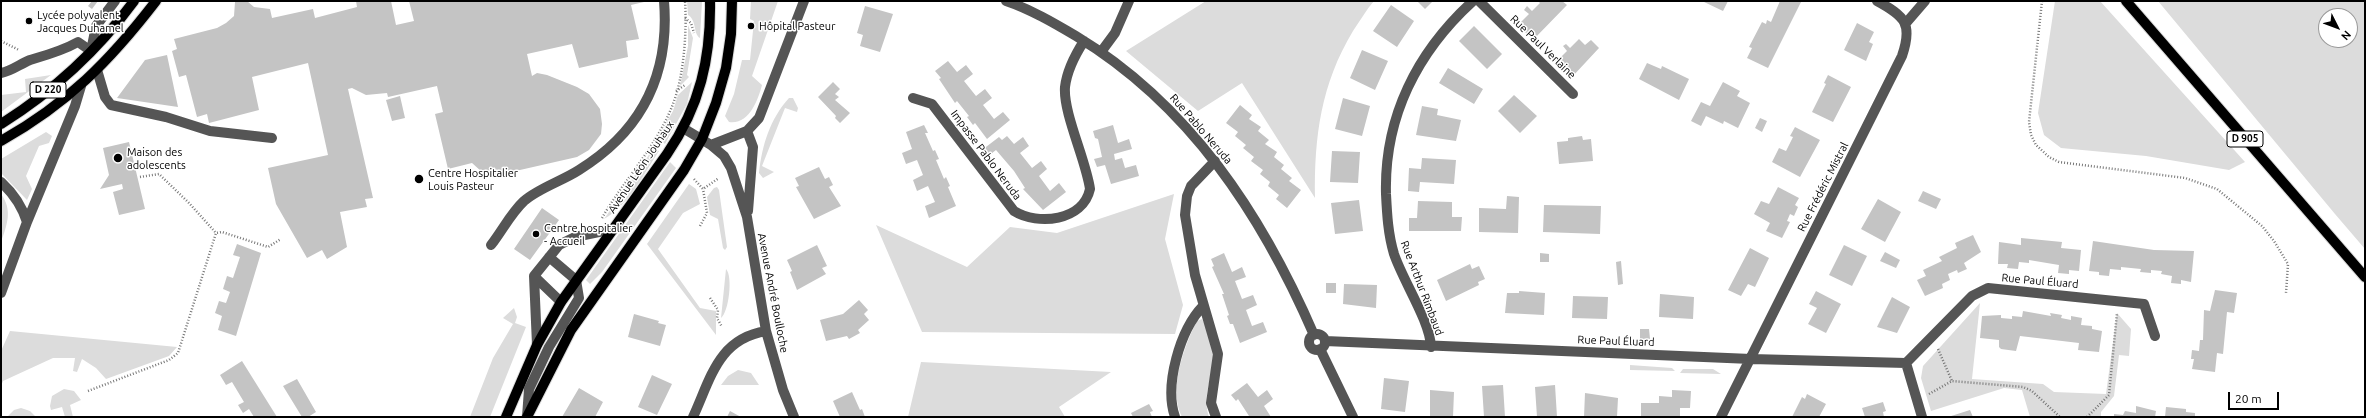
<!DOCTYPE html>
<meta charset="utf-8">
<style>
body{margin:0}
#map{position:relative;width:2366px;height:418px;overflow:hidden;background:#fff;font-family:Ubuntu,sans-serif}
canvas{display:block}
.frame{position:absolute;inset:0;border:2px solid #000;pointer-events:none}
.north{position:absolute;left:2318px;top:8px;width:40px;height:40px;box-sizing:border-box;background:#fff;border:1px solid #999;border-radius:50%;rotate:132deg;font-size:11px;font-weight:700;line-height:16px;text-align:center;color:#000}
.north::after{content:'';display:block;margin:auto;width:14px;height:18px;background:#000;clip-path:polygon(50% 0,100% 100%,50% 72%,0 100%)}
.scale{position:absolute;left:2228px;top:392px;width:51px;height:18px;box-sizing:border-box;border:2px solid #000;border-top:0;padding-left:5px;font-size:12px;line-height:14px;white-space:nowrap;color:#000;-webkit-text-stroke:3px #fff;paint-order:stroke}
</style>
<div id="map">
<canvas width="2366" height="418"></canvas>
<div class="frame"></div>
<div class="north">N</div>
<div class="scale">20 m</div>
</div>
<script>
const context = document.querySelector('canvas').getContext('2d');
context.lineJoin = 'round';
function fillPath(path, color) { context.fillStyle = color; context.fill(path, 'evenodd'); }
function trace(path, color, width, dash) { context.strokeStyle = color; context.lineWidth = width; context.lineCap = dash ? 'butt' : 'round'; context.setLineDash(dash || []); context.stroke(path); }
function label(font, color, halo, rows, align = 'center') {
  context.font = font + ' Ubuntu,sans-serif'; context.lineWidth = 3; context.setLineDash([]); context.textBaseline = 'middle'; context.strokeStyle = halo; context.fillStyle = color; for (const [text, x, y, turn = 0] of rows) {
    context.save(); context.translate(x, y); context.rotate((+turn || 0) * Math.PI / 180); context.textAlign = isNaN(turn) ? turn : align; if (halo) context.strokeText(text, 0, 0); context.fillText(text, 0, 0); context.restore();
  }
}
fillPath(new Path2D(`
 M687,1H702L700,38C693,34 697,20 688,15Z
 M751,1H778L752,76L762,85C758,100 749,125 729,122L725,116L734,94L742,60H750L754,21L750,19Z
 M1206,1H1374C1366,10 1360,21 1353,31C1321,84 1314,137 1315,198L1242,83L1198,111L1126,51Z
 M2055,1H2100L2245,162L2229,170L2146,156L2061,148L2044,135L2038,113Z
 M2158,1H2365V249L2335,214ZM2326,16H2350V40H2326Z
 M688,25L693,38L687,75L689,77L680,86L688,46Z
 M51,75L1,112V95L26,92L25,79Z
 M692,82L687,104L665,144L658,137L673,111L678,95Z
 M789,98H793L798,108L797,112L785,108L762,166L774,172L763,178L759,173C762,145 770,119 789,98Z
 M46,132L52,136L49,143L39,146L26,176L32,189L27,200L1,173V159Z
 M653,149L659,151C643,175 629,205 604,219Z
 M670,162L676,168L602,272L590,284L586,280Z
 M689,184L696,189L700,204L683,213L658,249L700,308L716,311V335L647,244Z
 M717,187L719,190L727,247L725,250L723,248L718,219L710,215L707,197L714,188Z
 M1,194C13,210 7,225 1,242Z
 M1174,194L1165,239L1183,305L1175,334L922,332L876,225L967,267L1010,227L1057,233Z
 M726,269C733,276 729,312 721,318Z
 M1980,303L1972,379L2043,384L2054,392L2106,394L2117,313L2131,329L2129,356L2119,355L2114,396L2101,412V417H2030L2022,390L2004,388L1931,411L1921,378L1923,366Z
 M514,308L517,317L515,323L526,327L490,417H470L493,358L513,324L503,318Z
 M1202,319C1209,331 1215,350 1213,364C1210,383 1203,398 1209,417H1182C1168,390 1184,346 1197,321Z
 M10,331L177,347L169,356L106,379L96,368L82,359L77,372L73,371L75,358H53L3,381L1,386V351Z
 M921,362L1111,372L1059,407L1065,417H908Z
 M1630,365L1672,368L1675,371L1630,370Z
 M1683,369H1713L1721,374L1680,373Z
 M738,370L751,373L759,385H721L728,376Z
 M64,389L74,391L81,400L70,405L73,417H65L62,407L51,410L50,406L52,396Z
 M21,408L30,411L36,417H7L14,410Z`), '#dcdcdc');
fillPath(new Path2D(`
 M92,1H98L92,9L88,6Z
 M239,1H247L254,7L270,9L272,18L313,9L315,18L357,7L356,1H391L396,25L414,21L409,1L644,2L631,5L639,39L626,41L628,57L579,68L572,44L527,54L532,76L537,73L547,75L577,87L589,94L600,109L602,124L601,134L589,150L577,157L498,175L482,172L472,163L448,169L435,114L443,112L437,86L388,97L387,93L366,95L352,88L348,89L373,198L365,199L367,207L340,212L347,247L327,259L322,250L307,258L276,204L268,168L328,155L308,63L252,77L259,110L209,123L207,114L197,117L186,75L179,77L172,51L177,49L174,39L217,28L226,23L234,16L235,2Z
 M1417,1H1433L1425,9Z
 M1538,1H1562L1567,5L1533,40L1514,21L1517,17L1521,22L1529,14L1524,10L1527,6L1532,11L1540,3Z
 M1702,1H1728L1723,11Z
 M1780,1L1801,2L1768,68L1747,58L1752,48L1749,47L1762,22L1766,24L1767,20L1771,22Z
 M1391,5L1414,21L1397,47L1373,31Z
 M865,6L893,14L880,52L860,46L863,35L857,33Z
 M1857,23L1874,32L1869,42L1873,44L1866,61L1844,50Z
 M1474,26L1502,54L1487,69L1459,41Z
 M1579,39L1585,45L1591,40L1599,48L1572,77L1552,58L1555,55L1559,59L1567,51L1563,46L1566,44L1570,48Z
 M1362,50L1388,61L1375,90L1350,78Z
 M167,55L178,107L117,98L145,60Z
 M948,61L957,72L966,65L973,74L964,81L976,96L985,89L992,98L983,105L994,119L1003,112L1010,120L987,139L975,123L973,125L967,117L969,116L957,101L955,103L939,79L941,78L935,71Z
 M1647,63L1661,69L1662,66L1689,79L1679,100L1639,79Z
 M1448,68L1483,89L1474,104L1439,83Z
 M1828,75L1851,87L1833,122L1812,112L1826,84L1824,83Z
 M833,82L840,89L835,94L839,97L835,100L850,113L840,123L835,118L836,116L818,97Z
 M1723,82L1740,91L1737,96L1750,103L1738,128L1724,121L1723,124L1706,116L1701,126L1691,121L1701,102L1710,106Z
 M1514,95L1537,116L1520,133L1498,111Z
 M400,96L405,118L392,121L386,100Z
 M1343,98L1370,106L1362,136L1335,129Z
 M1240,105L1252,115L1249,119L1261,127L1258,131L1269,140L1265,144L1277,152L1274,157L1284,165L1281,169L1292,178L1289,181L1301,190L1287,208L1276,199L1279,195L1268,186L1270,182L1260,174L1263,170L1251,161L1254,157L1243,148L1246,145L1235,136L1238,132L1226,123Z
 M1422,106L1438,109L1437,115L1461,120L1456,141L1416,135Z
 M1760,118L1767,121L1762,132L1755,128Z
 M924,125L928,133H925L933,151L935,150L939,159L936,160L944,179L946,177L950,186L948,187L956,206L929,218L925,206L935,202L928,186L917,191L913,180L923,175L917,160L906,164L902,153L912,149L906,132Z
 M1113,125L1118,143L1129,139L1132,149L1114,154L1115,160L1122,158L1125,168L1136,165L1139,176L1111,184L1105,165L1097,167L1094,159L1102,157L1098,139L1095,138L1093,131Z
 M1795,127L1820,140L1800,177L1772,162L1779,148L1786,151L1793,137L1790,136Z
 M1007,136L1014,144L1023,137L1029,146L1020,153L1032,168L1041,161L1047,169L1039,176L1050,191L1059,183L1066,192L1043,210L1023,189L1025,188L1014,171L996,150L987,157L982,150L999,137L1002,140Z
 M1582,136L1583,140L1591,139L1593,161L1559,164L1557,142L1568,141V138Z
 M129,142L145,209L119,215L113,192L123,189L122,184L100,189L109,175L103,148Z
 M1332,151L1360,152L1358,183L1330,182Z
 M1422,158L1456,160L1454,184L1420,182L1419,192L1408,191L1409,168L1421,169Z
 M819,167L825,179L829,177L833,185L829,187L841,206L814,219L796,187L799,186L795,178Z
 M1778,187L1799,198L1795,205L1798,207L1794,216L1790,214L1787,221L1790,222L1782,238L1766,231L1770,223L1754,214L1761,201L1769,204Z
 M1923,191L1941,199L1936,209L1918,201Z
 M1507,196L1519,197L1518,233L1479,232V208L1506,209Z
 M1878,199L1901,212L1885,242L1861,229Z
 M1359,200L1363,231L1335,234L1331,203Z
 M1418,201L1452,202V217H1462L1461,231H1409V218H1417Z
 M1544,205L1601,206L1600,234L1543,232Z
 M542,208L559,220L530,260L514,249Z
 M1973,235L1981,252L1964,263L1967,269L1958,273L1957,270L1948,274L1950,280L1942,284L1943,288L1925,296L1917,280L1926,276L1923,270L1942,261L1939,257L1957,248L1955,243Z
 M2021,238L2062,242L2061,248L2081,250L2079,271L2069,270V274L2058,273L2059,265L2029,260V263L2019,262L2018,269L2007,268L2008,264H1998L1999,242L2021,245Z
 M2093,241L2154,250L2194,251L2191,282L2181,280V284L2171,283L2172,276L2161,274L2162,271L2151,270V273L2140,272L2141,269L2121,267V270L2110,269L2109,276L2099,275V272L2089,271Z
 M237,244L261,253L236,336L218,330L222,316L215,313L219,301L226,303L230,292L223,289L227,276L233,278L240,257L233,255Z
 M817,245L827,266L822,268L826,274L797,290L790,272L792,271L787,260Z
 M1844,245L1867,256L1852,286L1829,275Z
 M1750,248L1769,258L1755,287L1748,284L1741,296L1728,290Z
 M1885,252L1900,260L1896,268L1880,261Z
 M1224,253L1232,272L1242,267L1246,277L1235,281L1242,299L1253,295L1257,305L1246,310L1252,326L1263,322L1267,332L1240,343L1233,324H1230L1227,316L1229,315L1222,294H1224L1212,267L1214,266L1211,259Z
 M1540,253L1549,254V262H1540Z
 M1621,261L1623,284L1618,285L1616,262Z
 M1470,264L1472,269L1479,266L1485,279L1478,282L1479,285L1446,301L1437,280Z
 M1326,283H1336V293H1326Z
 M1344,284L1377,285L1376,308L1343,304Z
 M2215,290L2237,293L2234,313L2227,312L2223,354L2217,353L2215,372L2192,369L2194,359H2191L2192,350L2199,351L2200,340H2203L2204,310L2210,311Z
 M1519,291L1545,293L1544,315L1505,313L1507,293H1519Z
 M1816,291L1841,304L1826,333L1808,324L1817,308L1809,304Z
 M1660,294L1694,297L1693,319L1659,317Z
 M1573,296L1608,297L1607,319L1572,318Z
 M1892,297L1910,307L1897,333L1877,327Z
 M859,300L868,310L864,314L869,320L858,330L860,333L849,339L847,336L826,341L820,320L843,314Z
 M2023,311L2051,316L2050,313L2062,315L2061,318L2071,320V316L2082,318L2081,325L2092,326V329L2102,331L2099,352L2078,350L2079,343L2020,336L2016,351L2001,349L1999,347V340L1980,338L1982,316L2001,315V318L2012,319V316L2022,317Z
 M634,314L659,321L658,323L666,325L660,346L628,337Z
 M1640,329H1649L1650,339H1640Z
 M242,361L277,417H254L249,409L243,413L238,405L244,402L232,382L226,385L220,375Z
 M652,375L672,384L657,415L638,407Z
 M1384,378L1409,381L1405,412L1381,409Z
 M297,379L316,412L308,417H302L283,386Z
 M1247,383L1258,397L1267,390L1273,399L1264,406L1271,417H1247L1249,416L1238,399L1236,401L1231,395Z
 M1503,385L1505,417H1484L1482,386Z
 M1555,385L1557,417H1537L1535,387Z
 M579,388L603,402L595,417H562Z
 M1430,390L1454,392L1453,417H1430Z
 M1672,390L1691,391L1690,408H1680V417H1641V403H1659V396L1672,397Z
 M852,392L860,410L862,409L865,417H840L833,401Z
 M1585,393L1618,398L1617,417H1584Z
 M1807,394L1826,404L1819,417H1792L1802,397L1805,399Z
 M1883,402L1886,411L1883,412L1884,417H1865L1862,408Z
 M1149,404L1153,411L1150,412L1152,417H1133L1131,413Z
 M2136,406L2156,411L2155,417H2114V414L2123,415L2125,411L2136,413Z
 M2166,407L2186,409V412L2195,413V417H2165Z
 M1970,410L1973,417H1948Z
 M730,411L741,417H727Z`), '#c4c4c4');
const major = new Path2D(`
 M2126,1L2365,277
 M1,124C52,92 98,50 134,1
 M1,141C68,103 109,62 156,1
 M506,417L537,345L561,302L667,154C700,106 711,58 710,1
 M527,417L571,330L684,170L702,139L716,103L726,68L731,34L732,1`);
trace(major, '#dbdbdb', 12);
trace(new Path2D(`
 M2042,1L2029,122L2031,135L2036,145L2049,157L2059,162L2185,178L2217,189L2262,226L2274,241L2288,264L2286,293
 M685,18L691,23L694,33
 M1,41L19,50
 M676,91L685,85
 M140,177L159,174L189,203L216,233
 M694,179L703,189L719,178
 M602,218C624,180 657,146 673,104C684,76 687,31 685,1
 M700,226L707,213L703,189
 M710,298L718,310L717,318L722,327
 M1938,349L1952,381
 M88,391L169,360L178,353L216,233L222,232L268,247L281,239
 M1929,394L1952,381L2023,387L2032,391L2060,417
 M2087,417L2109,395L2117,313`), '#777', 2.5, [1, 2]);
trace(new Path2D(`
 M1006,1C1030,9 1054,23 1076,36C1190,105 1262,215 1314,335
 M1479,1L1573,94
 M1906,23L1925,1
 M1101,52L1115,33L1129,1
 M97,70L105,97L111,105L166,117L210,131L272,138
 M1,73C12,71 20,64 30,60C47,55 62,51 78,42L91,51L96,26L115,1
 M913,98L932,104L1014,211C1038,226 1083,221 1090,189C1086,160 1063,113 1065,87C1067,70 1075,55 1084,41
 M683,128L711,145L724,156L731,168L747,217L766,331L783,390L794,417
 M711,145L747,131
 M1215,161L1191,186L1187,196L1185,215L1195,275L1218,354L1211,403L1216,417
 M1,182C13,193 22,206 27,222
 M748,211L753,147L747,131L759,118L804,1
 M491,245C502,231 511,213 524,201C539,188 562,181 579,170C642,131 670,75 664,1
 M534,276L561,302
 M1,293L27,222L75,106L81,86
 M1309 342a8 8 0 1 1 16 0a8 8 0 1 1-16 0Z
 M1325,341L1751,359L1906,363L1972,296L1988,288L2144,304L2155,336
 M537,345L534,276L559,245L575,237L613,229
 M1431,347C1430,321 1403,281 1394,254C1388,234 1387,214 1386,194C1384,117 1417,52 1473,1
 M1320,349L1353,417
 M1906,363L1922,417
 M527,417L529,389L549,347L579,298L576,280L549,257
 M693,417C711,378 718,339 766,331
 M1175,417C1164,385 1180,330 1203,306
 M1721,417L1902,56C1913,24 1905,16 1877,1`), '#555', 10);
trace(major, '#000', 10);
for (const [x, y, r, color] of [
 [29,21,4,"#000"],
 [751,26,4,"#000"],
 [118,158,5,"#000"],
 [419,179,5,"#000"],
 [536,234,4,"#000"]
]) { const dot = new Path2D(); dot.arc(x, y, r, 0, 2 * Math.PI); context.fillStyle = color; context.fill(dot); trace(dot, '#fff', 1.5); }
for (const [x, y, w] of [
 [48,90,36],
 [2245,139,36]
]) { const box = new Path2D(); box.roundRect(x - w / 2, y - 8, w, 16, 3); context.fillStyle = '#fff'; context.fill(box); trace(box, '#000', 1); }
label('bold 10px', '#000', null, [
 ["D 220",48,90],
 ["D 905",2245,139]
]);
label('11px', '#000', '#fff', [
 ["Lycée polyvalent",37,15],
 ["Jacques Duhamel",37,28],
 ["Hôpital Pasteur",759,26],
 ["Maison des",127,152],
 ["adolescents",127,165],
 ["Centre Hospitalier",428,173],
 ["Louis Pasteur",428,186],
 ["Centre hospitalier",544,228],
 ["- Accueil",544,241]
], 'left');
label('11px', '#000', '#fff', [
 ["Rue Paul Verlaine",1543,47,44],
 ["Rue Pablo Neruda",1201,129,49],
 ["Impasse Pablo Neruda",986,155,53],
 ["Avenue Léon Jouhaux",641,167,-56],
 ["Rue Frédéric Mistral",1823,187,-63],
 ["Rue Paul Éluard",2040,281,5],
 ["Rue Arthur Rimbaud",1422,288,69],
 ["Avenue André Boulloche",773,293,79],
 ["Rue Paul Éluard",1616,341,2]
]);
</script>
